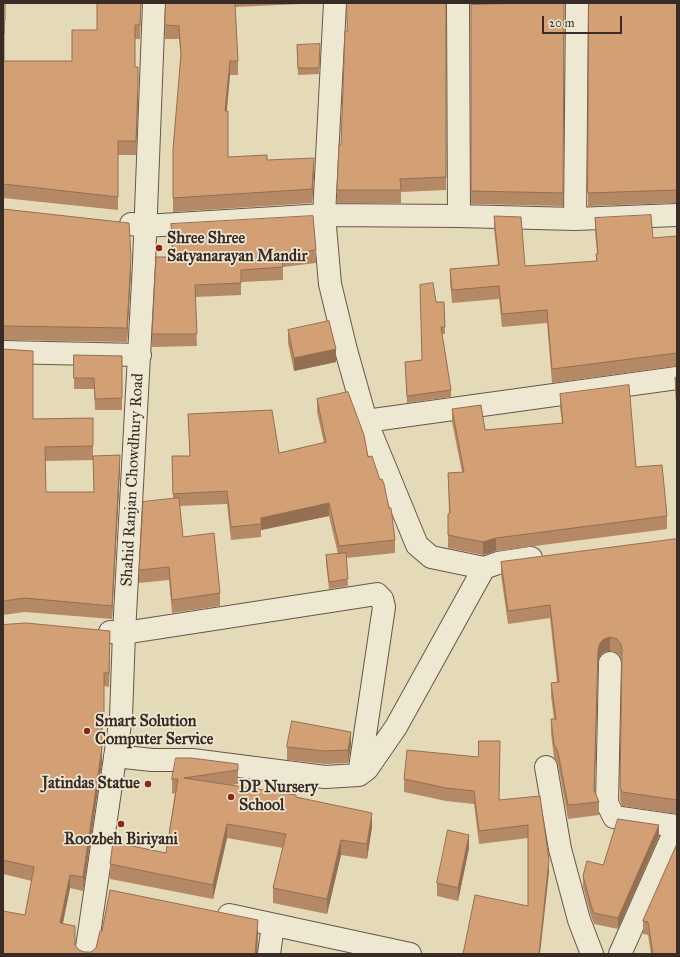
<!DOCTYPE html>
<style>
body{margin:0}
#map{position:relative;width:680px;height:957px;overflow:hidden;background:#e5dab8;font-family:"IM FELL Great Primer",serif}
canvas{display:block}
.frame{position:absolute;inset:0;border:4px solid #392c27;pointer-events:none}
.scale{position:absolute;left:542px;top:16px;width:80px;height:18px;box-sizing:border-box;border:2px solid #392c27;border-top:0;padding-left:5px;font-size:12px;line-height:14px;white-space:nowrap;color:#392c27;-webkit-text-stroke:3px #eee7d1;paint-order:stroke}
</style>
<div id="map">
<canvas width="680" height="957"></canvas>
<div class="frame"></div>
<div class="scale">20 m</div>
</div>
<script>
const context = document.querySelector('canvas').getContext('2d');
context.lineJoin = 'round';
function trace(path, color, width, dash) { context.strokeStyle = color; context.lineWidth = width; context.lineCap = dash ? 'butt' : 'round'; context.setLineDash(dash || []); context.stroke(path); }
function fillPath(path, color) { context.fillStyle = color; context.fill(path, 'evenodd'); }
function label(font, color, halo, rows, align = 'center') {
  context.font = font + ' "IM FELL Great Primer",serif'; context.lineWidth = 3.5; context.setLineDash([]); context.textBaseline = 'middle'; context.strokeStyle = halo; context.fillStyle = color; for (const [text, x, y, turn = 0] of rows) {
    context.save(); context.translate(x, y); context.rotate((+turn || 0) * Math.PI / 180); context.textAlign = isNaN(turn) ? turn : align; if (halo) context.strokeText(text, 0, 0); context.fillText(text, 0, 0); context.restore();
  }
}
const street = new Path2D(`
 M335,3L324,215L330,284L346,350L366,421L417,545L431,557L484,568
 M458,3L459,216
 M575,219L577,3
 M131,224L145,226L324,215L459,216L575,219L677,215
 M3,352L140,355
 M366,421L677,378
 M110,632L124,633L377,594L382,599L384,607L359,775
 M610,663L607,803L614,817L676,826
 M115,756L152,760H192L325,777L359,775L367,769L396,727L484,568L498,563L531,558
 M546,767L560,849L579,920L592,954
 M229,915L410,954
 M86,954L121,717L124,633L144,263L154,3
 M269,954L273,925
 M620,954L677,826`);
trace(street, '#64584b', 24);
trace(street, '#eee7d1', 22);
fillPath(new Path2D(`
 M3,3H5V34H4V61H72L97,30L141,3L140,39H135V67L138,97L136,155H118V210L3,198Z
 M166,3H323L235,7L238,61V75H230L227,111L228,157L267,160L314,172L312,203L173,212V150L181,59L179,39H165Z
 M446,3V190L401,192V203H337V190L341,145Z
 M564,3L563,206L471,204V5Z
 M589,3H677V203L588,206Z
 M320,50L319,74L298,75L297,51Z
 M3,209L131,271L127,342L3,340Z
 M494,216L525,266L596,261V254H597L595,231V218L653,238L677,236V366L552,383L547,323L502,327L499,299L452,303L450,282V269L498,265L494,229Z
 M171,224L316,250V263L283,267V280L241,282V295L195,297L197,346L152,347V334L172,257Z
 M436,302H444L445,334H442L451,390V397L407,403L405,362L422,360Z
 M288,330L336,362L294,371L288,343Z
 M3,349L33,419L93,418V456L120,469L112,619L25,612L3,615ZM93,460L94,492H46L45,461Z
 M74,355L122,356V410H95L94,389H74Z
 M677,377V412L675,391V378Z
 M560,394L636,467L667,516V529L496,551L483,555L448,548V514L449,513L448,473L462,472L452,422V409L485,430L562,423L560,407Z
 M317,399L368,457L395,540V553L346,558L348,586L329,589L326,562V555L338,554L329,516L261,530V537L231,540L227,504L180,506L183,537L220,593V606L172,613L169,580L139,583V570L173,499L172,456H190L188,414L279,453L324,443L317,412Z
 M677,539V814L622,806L620,800L622,662L621,657L617,653L610,651L604,652L600,656L598,663L595,790L599,802V815L568,819L558,765L554,758L551,733V719H554L551,696V683L557,682L550,618L508,624L501,575V562Z
 M3,625L110,644L109,687L104,686V727H102V762L83,891L70,888L63,923L75,940V946L79,950L84,952H91L96,948L102,931L258,934L257,954H3L25,915L32,881L3,874Z
 M351,745L348,763L325,764L287,760V747Z
 M500,754L499,800L540,796L549,873L528,906V838L479,844L474,804L446,801L404,792V779L478,757Z
 M238,764V784L232,785L296,797L372,827L367,859L341,855L327,914L273,903V888L283,848L227,838L213,899L110,879V864L166,853L175,793L172,794V779Z
 M659,836L618,929L594,924L591,916L583,887V876L603,865Z
 M677,844V954H651L648,935L643,934V921Z
 M469,848L458,901L437,896V883Z`), '#b58965');
fillPath(new Path2D(`
 M230,61V75L225,125V111Z
 M138,83V97L136,155V141Z
 M314,158V172L312,203V189Z
 M131,257V271L127,342V328Z
 M336,349V362L294,371V358Z
 M120,455V469L112,619V606Z
 M329,503V516L261,530V518Z
 M496,538V551L483,555V542Z
 M110,631V644L109,687V673Z
 M610,637V651L604,652L600,656L598,663L594,803L598,650L600,643L604,639Z
 M102,713V762L83,891V877Z
 M351,732V745L348,763V750Z
 M372,813V827L367,859V844Z
 M227,824V838L213,899V885Z
 M659,825V836L618,929V918Z
 M469,835V848L458,901V888Z
 M341,840V855L327,914V899Z
 M549,860V873L540,954H539Z
 M70,875V888L60,937V923Z
 M258,920V934L257,954H255Z`), '#946f52');
const building = new Path2D(`
 M3,3H5V20H4V61H72V30H97V3H141L140,25H135V67H138V83L136,141H118V197L3,184Z
 M166,3H235L238,61H230L225,111H228V157L267,155V160L314,158L312,189L173,198V150L181,54L179,26L165,25Z
 M347,3H446V177L400,179L401,190H337L339,145H341L345,31H347Z
 M526,3H564L563,193L471,191V5Z
 M589,3H677V190L588,193Z
 M320,44L319,68H298L297,45Z
 M3,209L129,223L131,257L127,328L3,326Z
 M651,215L653,238L677,236V353L552,369L547,310L502,314L499,286L452,290L450,269L499,265L494,216L521,217L525,266L597,261L596,254H598L595,218Z
 M313,216L316,250L282,255L283,267L241,270V283L195,285L197,334H152L156,257H173L171,224Z
 M433,283L436,302H444L445,327H441L451,390L407,396L405,362L422,360L420,285Z
 M329,321L336,349L294,358L288,330Z
 M3,349L33,351V419L93,418V446L45,447L46,492H94L93,456L120,455L112,606L25,598L3,601Z
 M74,355L122,356V398L95,399L94,378H74Z
 M677,377V399L675,378Z
 M629,385L636,467L662,465L667,516L496,538L483,542L448,535V514L450,513L448,473L464,472L452,409L481,405L485,430L563,423L560,394Z
 M348,392L364,435L368,457L372,456L380,480L382,479L384,484L389,508H391L395,540L339,546L329,503L261,518V524L231,527L227,491L173,494L172,456H190L188,414L272,410L279,453L326,442L317,399Z
 M179,498L183,537L214,533L220,593L172,600L169,567L139,570L143,502Z
 M677,539V800L622,792L620,787L622,650L621,644L617,639L610,637L604,639L600,643L598,650L594,790L599,802L568,805L558,752L554,744L551,719H556L551,683L559,682L550,605L508,611L501,562Z
 M346,553L348,579L329,582L326,555Z
 M26,623L110,631L109,673H104V713H102V748L83,877L70,875L60,923L75,926V945L79,950L84,952H91L96,948L100,931H102L110,890L258,920L255,954H3V911L25,915L34,867L3,860V625Z
 M292,721L351,732L348,750L325,751L287,747Z
 M479,741H500L499,800L540,796L549,860L539,954H463L475,895L528,906V825L479,831L474,791L446,788L404,779L407,750L478,757Z
 M176,758H191L238,764V770L184,778L296,795V797L372,813L367,844L341,840L327,899L273,888L286,834L227,824L213,885L110,864L113,842L166,853L178,779H172Z
 M618,819L659,825L618,918L594,913L591,905L583,876L587,861L603,865Z
 M448,830L469,835L458,888L437,883Z
 M677,844V954H653L648,922L643,921Z`);
fillPath(building, '#d39f75');
trace(building, '#946f52', 1);
for (const [x, y, r, color] of [
 [159,248,4,"#8f2418"],
 [87,731,4,"#8f2418"],
 [148,784,4,"#8f2418"],
 [231,797,4,"#8f2418"],
 [121,824,4,"#8f2418"]
]) { const dot = new Path2D(); dot.arc(x, y, r, 0, 2 * Math.PI); context.fillStyle = color; context.fill(dot); trace(dot, '#eee7d1', 1.5); }
label('bold 16px', '#392c27', '#eee7d1', [
 ["Shree Shree",167,239],
 ["Satyanarayan Mandir",167,257],
 ["Smart Solution",95,722],
 ["Computer Service",95,740],
 ["Jatindas Statue",140,784,"right"],
 ["DP Nursery",239,788],
 ["School",239,806],
 ["Roozbeh Biriyani",121,840,"center"]
], 'left');
label('16px', '#392c27', '#eee7d1', [
 ["Shahid Ranjan Chowdhury Road",133,480,-87]
]);
</script>
